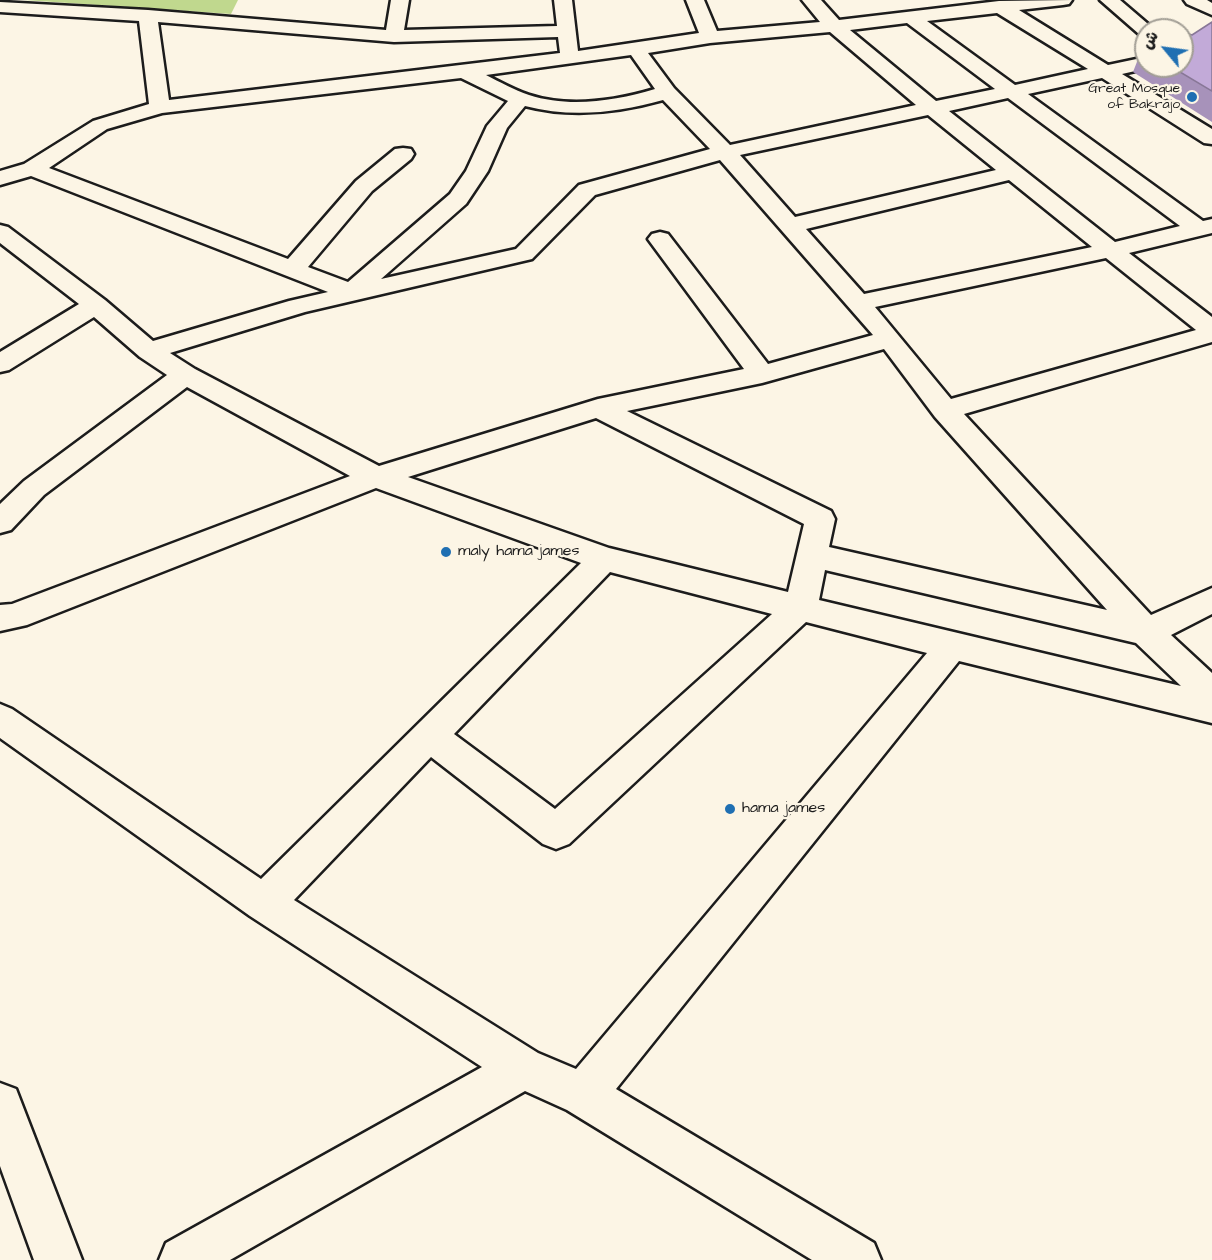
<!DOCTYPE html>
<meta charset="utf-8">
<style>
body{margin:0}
#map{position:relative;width:1212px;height:1260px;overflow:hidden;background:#fcf5e5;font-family:"Architects Daughter","Playpen Sans Arabic",sans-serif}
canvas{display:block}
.north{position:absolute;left:1134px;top:18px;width:60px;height:60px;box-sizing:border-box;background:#fcf5e5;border:2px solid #a29e95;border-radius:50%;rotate:299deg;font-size:16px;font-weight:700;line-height:24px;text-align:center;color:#1c1c1c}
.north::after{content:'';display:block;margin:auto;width:21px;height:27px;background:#1f6fb2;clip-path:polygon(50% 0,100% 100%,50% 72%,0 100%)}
</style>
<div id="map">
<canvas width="1212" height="1260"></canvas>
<div class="north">ش</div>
</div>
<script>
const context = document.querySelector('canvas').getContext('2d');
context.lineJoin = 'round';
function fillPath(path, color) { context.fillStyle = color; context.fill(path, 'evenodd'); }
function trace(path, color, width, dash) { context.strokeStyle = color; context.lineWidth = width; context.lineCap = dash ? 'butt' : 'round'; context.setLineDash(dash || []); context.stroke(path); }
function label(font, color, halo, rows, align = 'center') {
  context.font = font + ' "Architects Daughter",sans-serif'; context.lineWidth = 4.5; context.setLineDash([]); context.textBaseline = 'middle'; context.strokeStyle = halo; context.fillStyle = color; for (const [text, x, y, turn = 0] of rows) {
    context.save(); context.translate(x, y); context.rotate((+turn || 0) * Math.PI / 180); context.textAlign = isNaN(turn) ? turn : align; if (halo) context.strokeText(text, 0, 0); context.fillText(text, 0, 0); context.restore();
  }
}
fillPath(new Path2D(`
 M24,0H238L231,14Z`), '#c0d88e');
const minor = new Path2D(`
 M391,0H409L404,30L557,26L554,0H572L578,51L699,33L686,0H704L717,31L820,22L802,0H821L839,20L999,1L1072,0L1069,4L1063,5L1019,10L1108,65L1146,57V66L1153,67L1122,74L1212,129V144L1204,143L1102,78L1028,94L1203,221L1212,219V233L1129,253L1212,317V342L964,414L1151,615L1212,588V614L1171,635L1212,673V723L959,661L616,1089L874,1243L881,1260H812L567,1110L525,1091L230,1260H159L166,1243L482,1067L250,916L0,738V704L12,709L261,879L581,563L376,488L27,625L0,631V605L12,604L350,476L187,387L44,495L11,530L0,533V504L24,481L167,375L140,357L94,317L9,370L0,372V352L79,304L0,243V225L8,227L105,300L153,341L289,301L328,292L31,176L0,185V171L24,164L93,121L149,104L139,21L0,12V2L148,10L386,30ZM997,13L1088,69L1015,85L927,21ZM158,22L394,42L558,37L560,53L169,100ZM907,23L995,89L936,101L850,30ZM830,32L916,105L730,145L674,88L648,53L710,43ZM631,55L655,89C615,101 569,108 529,95C514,90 500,82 486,75ZM461,78L508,101L487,126L466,171L450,194L348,282L308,267L372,191L411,159L414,154L411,149L403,148L395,149L356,181L288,259L49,168L107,129L162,113ZM1008,98L1180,226L1115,242L949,111ZM663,100L710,149L579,185L516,249L381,279L466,204L488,171L507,128L525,106C571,118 617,113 663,100ZM928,115L996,170L795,217L740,155ZM720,160L873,335L768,364L668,234L660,232L652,234L648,239L744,369L598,399L379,466L195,369L170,353L305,312L532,259L595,195ZM1009,180L1092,247L864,294L806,229ZM1106,258L1196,330L951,399L875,307ZM884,349L935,417L1107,610L829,547L835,519L831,511L627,411L762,383ZM596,418L804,524L788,592L609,548L408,477ZM825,570L1136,643L1181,686L819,600ZM610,572L772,614L555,809L454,734ZM806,622L927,653L576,1069L538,1053L294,900L431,757L543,844L556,849L569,844Z
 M1100,0H1120L1155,30H1146V36L1139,34Z
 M1184,0H1207L1212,3V15L1187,4Z
 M0,1083L16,1089L82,1260H34L0,1166Z`);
trace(minor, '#1c1c1c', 5);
fillPath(minor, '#fcf5e5');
fillPath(new Path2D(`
 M1212,22V122L1133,72L1142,49L1146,47V66H1182Z`), '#a792ba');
const building = new Path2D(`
 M1212,22V91L1170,66H1182V32H1183L1192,35Z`);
fillPath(building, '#c2aad8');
trace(building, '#887797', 1.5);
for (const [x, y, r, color] of [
 [1192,97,6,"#1f6fb2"],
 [446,552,6,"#1f6fb2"],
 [730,809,6,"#1f6fb2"]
]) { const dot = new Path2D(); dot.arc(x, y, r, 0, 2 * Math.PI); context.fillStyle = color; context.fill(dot); trace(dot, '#fcf5e5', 2); }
label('14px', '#1c1c1c', '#fcf5e5', [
 ["Great Mosque",1180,89],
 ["of Bakrajo",1180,105]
], 'right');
label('16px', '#1c1c1c', '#fcf5e5', [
 ["maly hama james",458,552],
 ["hama james",742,809]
], 'left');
</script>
